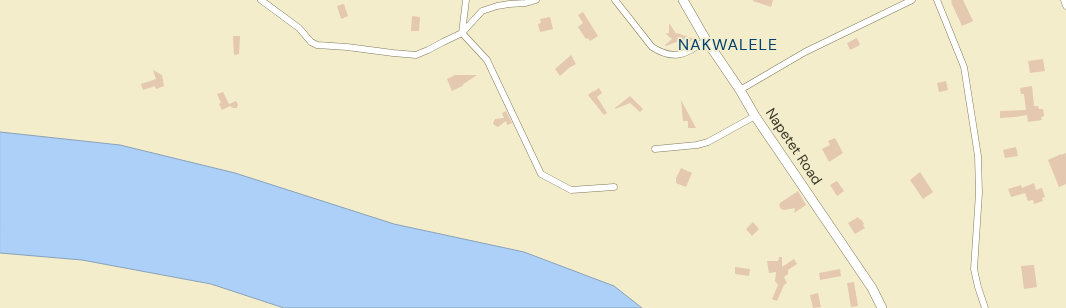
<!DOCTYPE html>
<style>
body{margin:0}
canvas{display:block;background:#f3edcb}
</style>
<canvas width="1066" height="308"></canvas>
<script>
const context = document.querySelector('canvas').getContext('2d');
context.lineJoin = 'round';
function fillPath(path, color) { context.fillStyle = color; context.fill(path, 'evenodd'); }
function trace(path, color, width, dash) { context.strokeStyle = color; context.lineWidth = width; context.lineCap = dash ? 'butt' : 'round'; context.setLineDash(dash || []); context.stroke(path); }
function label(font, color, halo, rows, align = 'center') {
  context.font = font + ' "DM Sans",sans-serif'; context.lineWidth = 4; context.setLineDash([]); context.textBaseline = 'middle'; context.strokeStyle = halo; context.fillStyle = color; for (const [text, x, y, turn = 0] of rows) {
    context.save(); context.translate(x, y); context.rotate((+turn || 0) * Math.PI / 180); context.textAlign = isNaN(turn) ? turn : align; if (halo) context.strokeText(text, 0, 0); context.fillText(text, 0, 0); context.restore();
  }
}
const water = new Path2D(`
 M0,132L120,145L235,173L394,224L524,252L614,286L642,308H284L211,284L82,260L0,253Z`);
fillPath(water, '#acd0f7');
trace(water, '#89a2b9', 1);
fillPath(new Path2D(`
 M753,0H773L771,7L753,1Z
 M951,0H963L973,21L962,26L951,2H952Z
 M344,4L348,16L341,19L337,6Z
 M583,12L598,36L590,41L588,38L586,39L578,27L583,23L578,15Z
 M412,16L420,17L419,31H411Z
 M550,17L553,29L540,32L538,24L541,23L540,19Z
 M669,23L677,35L674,32L694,39L684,44L681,40L666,46L665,45L672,39L666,34L669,33Z
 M233,36H240L239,54L234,55Z
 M857,38L860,45L850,50L847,43Z
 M571,55L576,64L569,68L560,76L555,69Z
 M1043,59L1045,71L1030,73L1028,61Z
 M153,70L162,75L164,86L156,89L155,86L143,90L141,84L156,79Z
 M455,75H477L462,85H464L452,91L447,79Z
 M946,81L948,90L939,92L937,83Z
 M1032,86L1034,106H1038L1039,109H1043L1044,116L1041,117L1042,120L1028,122L1027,115L1015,117L1000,118V111L1026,110L1024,94H1021L1020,88Z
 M599,88L602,93L597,97L607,113L604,115L588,95L593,91V92Z
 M223,92L229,104L236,101L238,104L237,108H233L230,106L222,110L219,104L221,103L217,94Z
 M630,96L643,109L640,112L630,103L615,109V108Z
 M681,100L696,128H688V121H683Z
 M506,111L512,123L507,125L506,121L498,127L494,125L493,123L495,119L504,118L502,113Z
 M835,138L843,153L829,162L822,149L830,145L828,141Z
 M1016,147L1018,156L1005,158L1003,150Z
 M1066,153V184L1059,187L1048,160L1061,154V155Z
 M681,168L692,173L686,187L676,183V178Z
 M920,172L933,192L923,199L910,180Z
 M837,181L844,191L837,196L830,185Z
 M1034,183L1036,190L1042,188L1045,197L1042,198L1043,201L1034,204L1033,200L1028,201L1025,193L1011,197L1008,189L1021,185L1022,188Z
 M798,191L806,205L794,213L795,208L784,210L781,209L779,205L780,203Z
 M858,217L860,220L861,219L864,224L863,225L865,228L855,234L848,223Z
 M753,222L759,229L752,236L746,229Z
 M779,257H782V267L794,259L797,264L788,270V274L784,277L787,283L784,285L777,301L772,299L778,285L775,281L776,272L769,273L767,261H778Z
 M1034,265L1037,287L1024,289L1021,266Z
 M735,267L750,269L749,276L735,274Z
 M840,269L841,276L820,280L819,273Z
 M854,282L858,306L851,307L847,283Z
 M818,293L821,307L813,308L810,295Z`), '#e4c8b0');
const minor = new Path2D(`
 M261,0L299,28L311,42L317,45L347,47L393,53L416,55L428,50L443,42L462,33L482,11L497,6L509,4L526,3L536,0
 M466,0L462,33L487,60L541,174L571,190L614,187
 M615,0L652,47C674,61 686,55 706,40
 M937,0L964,67L978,156L979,193L974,269L978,287L985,308
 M1064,0L1066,6
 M740,90L805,52L912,0
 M655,149L697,145L708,142L755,116`);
const secondary = new Path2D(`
 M683,0L706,40L740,90L755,116L872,288L882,308`);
trace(minor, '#807a5b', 7);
trace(secondary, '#807a5b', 10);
trace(minor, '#fff', 6);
trace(secondary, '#fff', 9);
label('14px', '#383628', '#f3edcb', [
 ["Napetet Road",793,147,56]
]);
context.letterSpacing = '1px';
label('16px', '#00406f', '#f3edcb', [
 ["NAKWALELE",728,46]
]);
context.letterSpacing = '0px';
</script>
